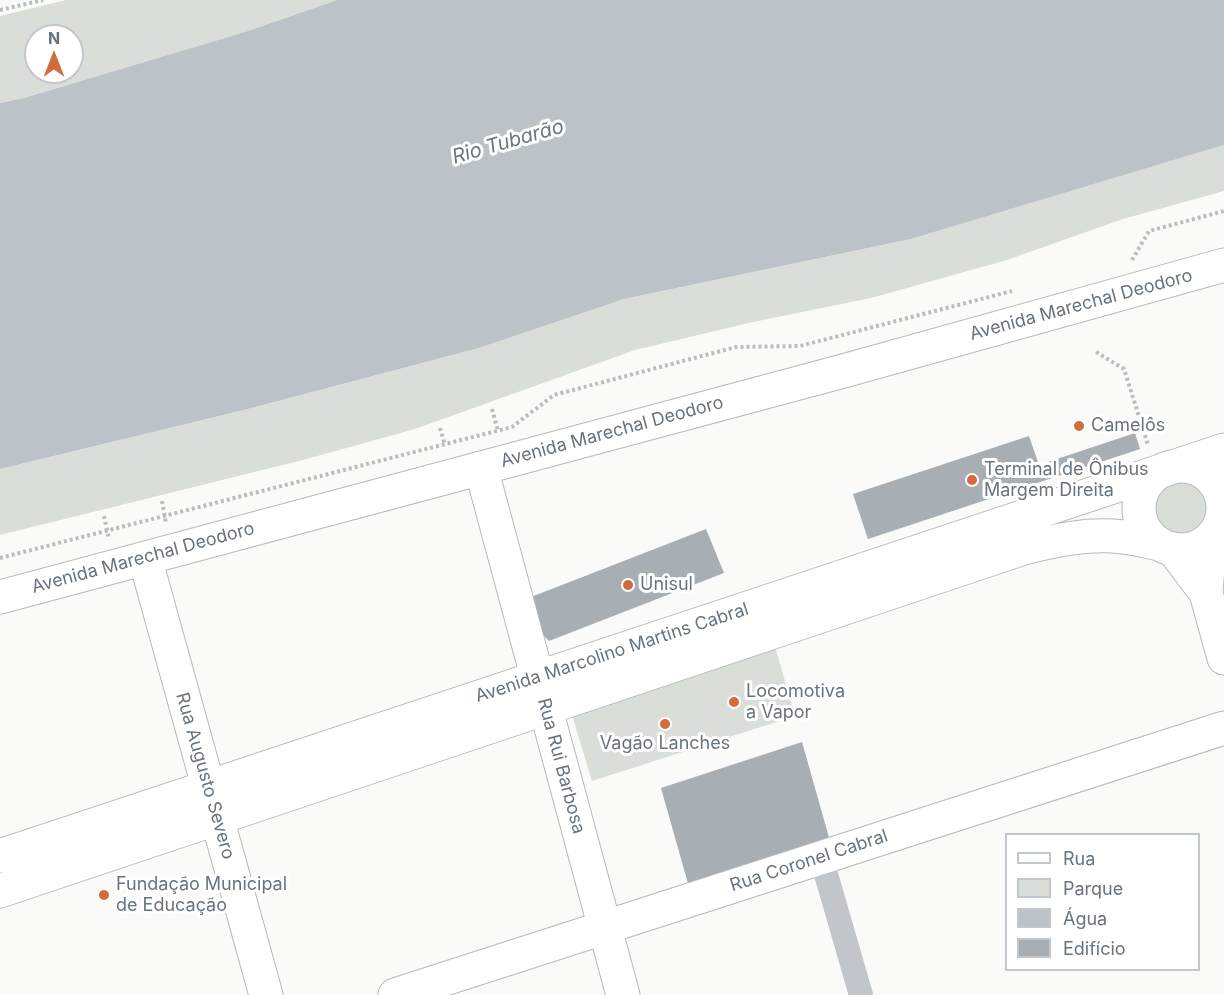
<!DOCTYPE html>
<meta charset="utf-8">
<style>
body{margin:0}
#map{position:relative;width:1224px;height:995px;overflow:hidden;background:#fafaf8;font-family:Inter,sans-serif}
canvas{display:block}
.legend{position:absolute;left:1005px;top:833px;width:195px;height:138px;box-sizing:border-box;background:#fff;border:2px solid #c2c7cc;margin:0;padding:8px 10px;list-style:none;font-size:18px;color:#677480}
.legend li{display:flex;align-items:center;gap:12px;height:30px}
.legend b{width:30px;border:2px solid #c2c7cc}
.north{position:absolute;left:24px;top:24px;width:60px;height:60px;box-sizing:border-box;background:#fff;border:2px solid #c2c7cc;border-radius:50%;rotate:0deg;font-size:16px;font-weight:700;line-height:24px;text-align:center;color:#677480}
.north::after{content:'';display:block;margin:auto;width:21px;height:27px;background:#d46b3e;clip-path:polygon(50% 0,100% 100%,50% 72%,0 100%)}
</style>
<div id="map">
<canvas width="1224" height="995"></canvas>
<ul class="legend">
<li><b style="height:8px;background:#fff"></b>Rua</li>
<li><b style="height:16px;background:#daded8"></b>Parque</li>
<li><b style="height:16px;background:#bbc3c8"></b>Água</li>
<li><b style="height:16px;background:#a7aeb4"></b>Edifício</li>
</ul>
<div class="north">N</div>
</div>
<script>
const context = document.querySelector('canvas').getContext('2d');
context.lineJoin = 'round';
function fillPath(path, color) { context.fillStyle = color; context.fill(path, 'evenodd'); }
function trace(path, color, width, dash) { context.strokeStyle = color; context.lineWidth = width; context.lineCap = dash ? 'butt' : 'round'; context.setLineDash(dash || []); context.stroke(path); }
function label(font, color, halo, rows, align = 'center') {
  context.font = font + ' Inter,sans-serif'; context.lineWidth = 6; context.setLineDash([]); context.textBaseline = 'middle'; context.strokeStyle = halo; context.fillStyle = color; for (const [text, x, y, turn = 0] of rows) {
    context.save(); context.translate(x, y); context.rotate((+turn || 0) * Math.PI / 180); context.textAlign = isNaN(turn) ? turn : align; if (halo) context.strokeText(text, 0, 0); context.fillText(text, 0, 0); context.restore();
  }
}
fillPath(new Path2D(`
 M66,0H337L248,31L24,98L0,103V16ZM36,36H72V72H36Z
 M1224,145V191L1123,219L1007,260L871,298L753,322L635,350L415,429L303,460L0,535V469L244,410L479,348L624,299L911,239Z
 M1186,473C1213,482 1224,514 1202,534C1197,537 1191,541 1185,541C1176,541 1163,532 1155,529C1147,515 1146,505 1151,490Z
 M774,643L795,716L592,781L571,712Z`), '#daded8');
fillPath(new Path2D(`
 M337,0H1224V145L911,239L624,299L479,348L244,410L0,469V103L24,98L248,31Z`), '#bbc3c8');
fillPath(new Path2D(`
 M1135,433L1140,449L868,539L853,494L1029,436L1039,465Z
 M706,529L724,573L549,641L541,633L531,597Z
 M802,742L830,841L689,887L661,788Z`), '#a7aeb4');
const secondary = new Path2D(`
 M481,468L623,995
 M1210,539L1206,593L1224,658
 M1173,549L1206,593
 M145,558L266,995
 M0,597L847,370L1224,265
 M395,995L1224,728`);
const primary = new Path2D(`
 M1139 508a42 42 0 1 1 84 0a42 42 0 1 1-84 0Z
 M0,856L1224,450
 M0,891L1024,548C1056,540 1089,533 1123,537C1135,538 1148,542 1160,544`);
trace(secondary, '#b4b9be', 35);
trace(primary, '#b6b9bd', 35);
trace(new Path2D(`
 M0,10L43,0
 M1132,260L1149,231L1224,211
 M1096,352L1124,369L1148,445
 M492,409L498,431
 M440,428L445,445
 M162,501L166,523
 M104,516L109,539
 M0,558L512,427L554,395L736,347L800,346L1012,291`), '#babdc0', 4, [3, 3]);
trace(new Path2D(`
 M821,857L861,995`), '#c2c5c9', 24);
trace(secondary, '#fff', 33);
trace(primary, '#fff', 33);
for (const [x, y, r, color] of [
 [1079,426,6,"#d46b3e"],
 [972,480,6,"#d46b3e"],
 [628,585,6,"#d46b3e"],
 [734,702,6,"#d46b3e"],
 [665,724,6,"#d46b3e"],
 [104,895,6,"#d46b3e"]
]) { const dot = new Path2D(); dot.arc(x, y, r, 0, 2 * Math.PI); context.fillStyle = color; context.fill(dot); trace(dot, '#fff', 2); }
label('18px', '#677480', '#fff', [
 ["Avenida Marechal Deodoro",1081,305,-15],
 ["Avenida Marechal Deodoro",612,432,-15],
 ["Avenida Marechal Deodoro",143,558,-15],
 ["Avenida Marcolino Martins Cabral",612,653,-18],
 ["Rua Rui Barbosa",561,766,75],
 ["Rua Augusto Severo",205,776,74],
 ["Rua Coronel Cabral",809,861,-18]
]);
label('18px', '#677480', '#fff', [
 ["Camelôs",1091,426],
 ["Terminal de Ônibus",984,470],
 ["Margem Direita",984,491],
 ["Unisul",640,585],
 ["Locomotiva",746,692],
 ["a Vapor",746,713],
 ["Vagão Lanches",665,744,"center"],
 ["Fundação Municipal",116,885],
 ["de Educação",116,906]
], 'left');
label('italic 20px', '#677881', '#fff', [
 ["Rio Tubarão",508,142,-16]
]);
</script>
